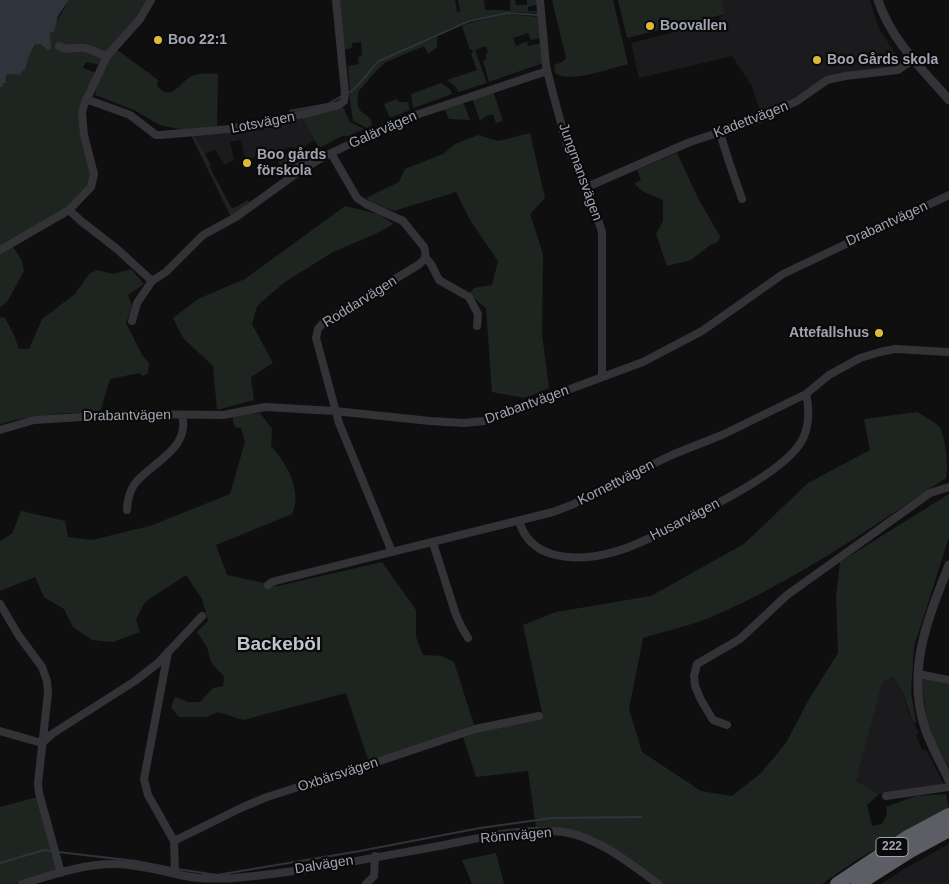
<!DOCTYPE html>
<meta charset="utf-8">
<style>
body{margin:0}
canvas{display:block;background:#0f0f10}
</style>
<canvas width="949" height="884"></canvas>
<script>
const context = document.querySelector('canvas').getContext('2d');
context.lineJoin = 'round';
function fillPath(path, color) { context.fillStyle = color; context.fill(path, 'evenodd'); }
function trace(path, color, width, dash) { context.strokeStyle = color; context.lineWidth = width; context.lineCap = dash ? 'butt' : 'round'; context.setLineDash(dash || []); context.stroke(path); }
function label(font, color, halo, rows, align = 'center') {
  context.font = font + ' Helvetica,sans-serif'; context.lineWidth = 4.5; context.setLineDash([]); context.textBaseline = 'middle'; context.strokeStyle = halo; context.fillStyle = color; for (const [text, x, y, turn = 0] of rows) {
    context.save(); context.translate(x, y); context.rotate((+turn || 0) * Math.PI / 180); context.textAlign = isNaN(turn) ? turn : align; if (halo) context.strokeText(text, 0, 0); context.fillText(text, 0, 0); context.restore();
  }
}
fillPath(new Path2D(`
 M722,0H870L878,27L902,64L895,69L817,83L782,106L761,114L752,86L732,56L639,78L631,43L714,22L725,14Z
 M302,118L314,140L301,149L289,147L268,158L264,152L246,162L241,140L230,142L234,160L224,165L215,149L205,154L206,157L194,135L226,134Z
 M893,677L901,687L909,714L919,734L916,735L922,750L927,751L944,785L879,794L856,781L880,688L882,683Z
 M949,844V884H881L899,872Z`), '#1b1b1d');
fillPath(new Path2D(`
 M69,0H148L146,6L101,65L86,62L83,68L96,73L81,108L91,175L87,187L67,208L0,248V87H3V83L7,81L6,76L8,74H17L36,45L40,44L43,46L50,43V33Z
 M339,0H455L457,12H460L458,0H484L485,10H500L510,11V0H515L516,5H527V0H536V5L528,7V11H538V13L510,12L468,20L377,61L360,83L350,91L348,66L359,64L358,57L362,56L361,42L352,43V48L343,50Z
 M552,0H613L628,64C611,68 569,84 555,73L554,65L562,62L566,58Z
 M618,0H722L725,14L627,38Z
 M507,14L539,17L542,38L531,40L528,33L513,38L516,46L527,41L528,46L542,43L543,63L489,82L483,61L487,58L485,54L488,53L486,46L475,50L487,83L458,92L455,86L447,80L477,70L471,54L473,53L472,49L470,50L462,26L469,23Z
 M437,37V47L428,54L424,46L386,62L376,71L358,92C358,96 357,102 358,105C359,115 371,113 372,125L367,128L353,121L349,94C361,86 365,74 376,65C392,51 417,45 437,37Z
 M116,49L158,80L157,86C172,103 179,83 190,77C198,72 209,74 218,74L217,128L184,130L160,125L134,110L95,95C97,78 106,62 116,49Z
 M441,83L450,89L452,94L413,108L411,94Z
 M493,91L503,121L496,123L493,114L486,116L480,121L472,98Z
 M397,99L399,102H408L410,110L390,118L384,104Z
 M463,101L470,120L449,119L444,108Z
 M343,107L350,122L364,129L348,136H342L319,148L302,118Z
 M530,133L545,198L530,214L543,254L542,334L549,388L525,398L492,392L486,308L469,294L474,288L492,285L498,261L470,220L456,192L394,211L373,203L366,198L399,182L405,169L443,154L455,144L478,135L498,141Z
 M191,135H194L211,165L209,166L232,209L248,200L250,204L231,217Z
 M294,149L306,156L285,169H282L277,159Z
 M677,153L699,200L720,236L718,242L710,245L691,260L667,266L656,234L663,221V200C653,195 640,193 635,183L641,180L637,170Z
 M345,206L378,214L394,224L375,234L333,252L285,282L257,306L252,324L273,363L251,377L254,400L217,410L213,366L183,338L173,318L198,299L245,279Z
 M12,245L22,261L24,271L7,302L0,307V253Z
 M131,269L144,284L128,295L132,306L126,323L142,355L149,363L148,373L143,376L139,373L110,379L100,412C65,413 33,414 0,424V317L5,318L14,335L19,349H29L42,319L75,294L89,274L97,270L113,274Z
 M917,412C923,416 936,422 940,428C946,440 949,467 946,478C869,529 794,582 709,618C688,626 665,631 643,638L629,709L642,752L701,791L732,796L761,773L786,743L808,701L838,653L836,597L840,562L949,494V537L914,647L911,692L916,722L914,723C906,708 906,690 893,677L882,683L856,781L879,794L867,805L872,826L882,824L887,815L886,807L916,796L946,794L949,807L858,859L822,884H661L592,838L570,829L536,828L528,771L476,777L463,737L479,730L543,717L523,625L556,612L651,596L744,544L808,483L870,450L864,419Z
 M260,413L272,429L271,446C286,462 303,492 292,514L216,545L227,575L278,586L382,562L416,610V637L423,655L442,656L454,662L474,725L369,762L346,693L243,720L218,712L206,717H179L171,707L175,697L188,702H200L213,688L223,686L224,677L211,662L207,647L197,632L208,621L202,599L186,575L145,602L136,619L140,632L113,642L92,640L73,627L64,609L44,597L35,577L0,591V541L12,534L21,511L65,521L68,537L92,540L150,526L230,494L245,442L241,428H236L233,423V417L245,414Z
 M924,679L949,684V769L935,742L927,720L922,683Z
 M37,797L58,872L15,884H0V807Z
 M496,853L504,884H472L462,860Z`), '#1e241f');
fillPath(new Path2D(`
 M0,0H69L58,16L54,32L50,33L51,49L48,50L40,44L35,45L28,58L25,70L22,71L20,75L8,74L6,76V83H3V87H0Z`), '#2e343b');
trace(new Path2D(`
 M350,92C362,84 368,71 379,61L469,21L508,13L538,15
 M290,111L328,104L342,96
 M58,852L136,861L172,868
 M0,863L44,850L53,851
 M177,869L217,875L360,851L480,828L552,818L641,817`), '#2e343b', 2);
trace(new Path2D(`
 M540,0L546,66L552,90L567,145L592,201L602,232V377
 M59,46C67,51 75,47 84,48C92,49 99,54 107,56
 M86,99L130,115L156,135H161L230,129L313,112L339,105L344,101L345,93L336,0
 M720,133L729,162L742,199
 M331,153L357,198L366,204L403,221L424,247C427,256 425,260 418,265L323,323L318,329L316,338L339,423L392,552
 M290,172L312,158
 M587,187L690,142L760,119L797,101L827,80L845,76L898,70L914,59
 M69,210L81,221L117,249L152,281
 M0,250L69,210L91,187L94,174L84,135L82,113L84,105L107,56L140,19L151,0
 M425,257L431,264L439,280L469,297L478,314L477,326
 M132,321L137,303L152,281L166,272L203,235L236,217L297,173L323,157L371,134L413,116L547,71
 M0,430L34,420L130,414L223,415L265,407L335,411L430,421L464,423L484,421L643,362L702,331L783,274L949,195
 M127,510C127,499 131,486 140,478C158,460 190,446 182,415
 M519,521C524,538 535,549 552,554C602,568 653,537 695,515C723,501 786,468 801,442C809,429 810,409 806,394
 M433,543L456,615L461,626L468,638
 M268,585L272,582L287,578L553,512L574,504L630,475L674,454L722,435L806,394L829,375L860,358L880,352L895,349L949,352
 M0,604L19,636L42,667L47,681L48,693L38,783L39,793L61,873
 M168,652L144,779L148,795L174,841
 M918,674L949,680
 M727,725L713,720L701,700L695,686L694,676L697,664L740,639L787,595L916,503L930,493L949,487
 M0,731L42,743L52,734L135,681L158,663L202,616
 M886,796L949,787
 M175,873L174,841L243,807L267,797L377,762L475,729L539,716
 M22,884C52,875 82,864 114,864C137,864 162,871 185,876C200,879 218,879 234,878C302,872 372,858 439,846C479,838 522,827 563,832C596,836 631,864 658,884
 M366,884L374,876L375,856`), '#333337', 8);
trace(new Path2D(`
 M878,0C891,40 922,69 949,100
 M949,565C928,618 906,670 925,728C931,746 941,763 949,780`), '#333337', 9);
trace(new Path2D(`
 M837,884L906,838L949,815
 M858,884L910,851L949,830`), '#5d5e65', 14);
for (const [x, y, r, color] of [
 [650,26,5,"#dcba3b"],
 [158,40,5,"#dcba3b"],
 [817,60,5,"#dcba3b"],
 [247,163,5,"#dcba3b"],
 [879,333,5,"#dcba3b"]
]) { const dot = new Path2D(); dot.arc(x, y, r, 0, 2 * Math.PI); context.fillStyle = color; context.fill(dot); trace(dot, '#0a0a0b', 2); }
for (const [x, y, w] of [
 [892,847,32]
]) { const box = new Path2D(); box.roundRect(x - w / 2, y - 9.5, w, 19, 4); context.fillStyle = '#0a0a0b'; context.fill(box); trace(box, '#a2a4b0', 1); }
label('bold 12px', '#a2a4b0', null, [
 ["222",892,847]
]);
label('bold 14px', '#a2a4b0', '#0a0a0b', [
 ["Boovallen",660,26],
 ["Boo 22:1",168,40],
 ["Boo Gårds skola",827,60],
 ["Boo gårds",257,155],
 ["förskola",257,171],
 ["Attefallshus",869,333,"right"]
], 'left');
label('14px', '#a2a4b0', '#0a0a0b', [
 ["Kadettvägen",751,120,-21],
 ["Lotsvägen",263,123,-11],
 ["Galärvägen",383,130,-24],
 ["Jungmansvägen",580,172,70],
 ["Drabantvägen",887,224,-25],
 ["Roddarvägen",360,302,-32],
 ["Drabantvägen",527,405,-20],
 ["Drabantvägen",127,416,-1],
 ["Kornettvägen",616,483,-27],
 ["Husarvägen",685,520,-27],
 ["Oxbärsvägen",338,775,-18],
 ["Rönnvägen",516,836,-5],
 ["Dalvägen",324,865,-9]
]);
label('bold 19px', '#c2c3cc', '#0a0a0b', [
 ["Backeböl",279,645]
]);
</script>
